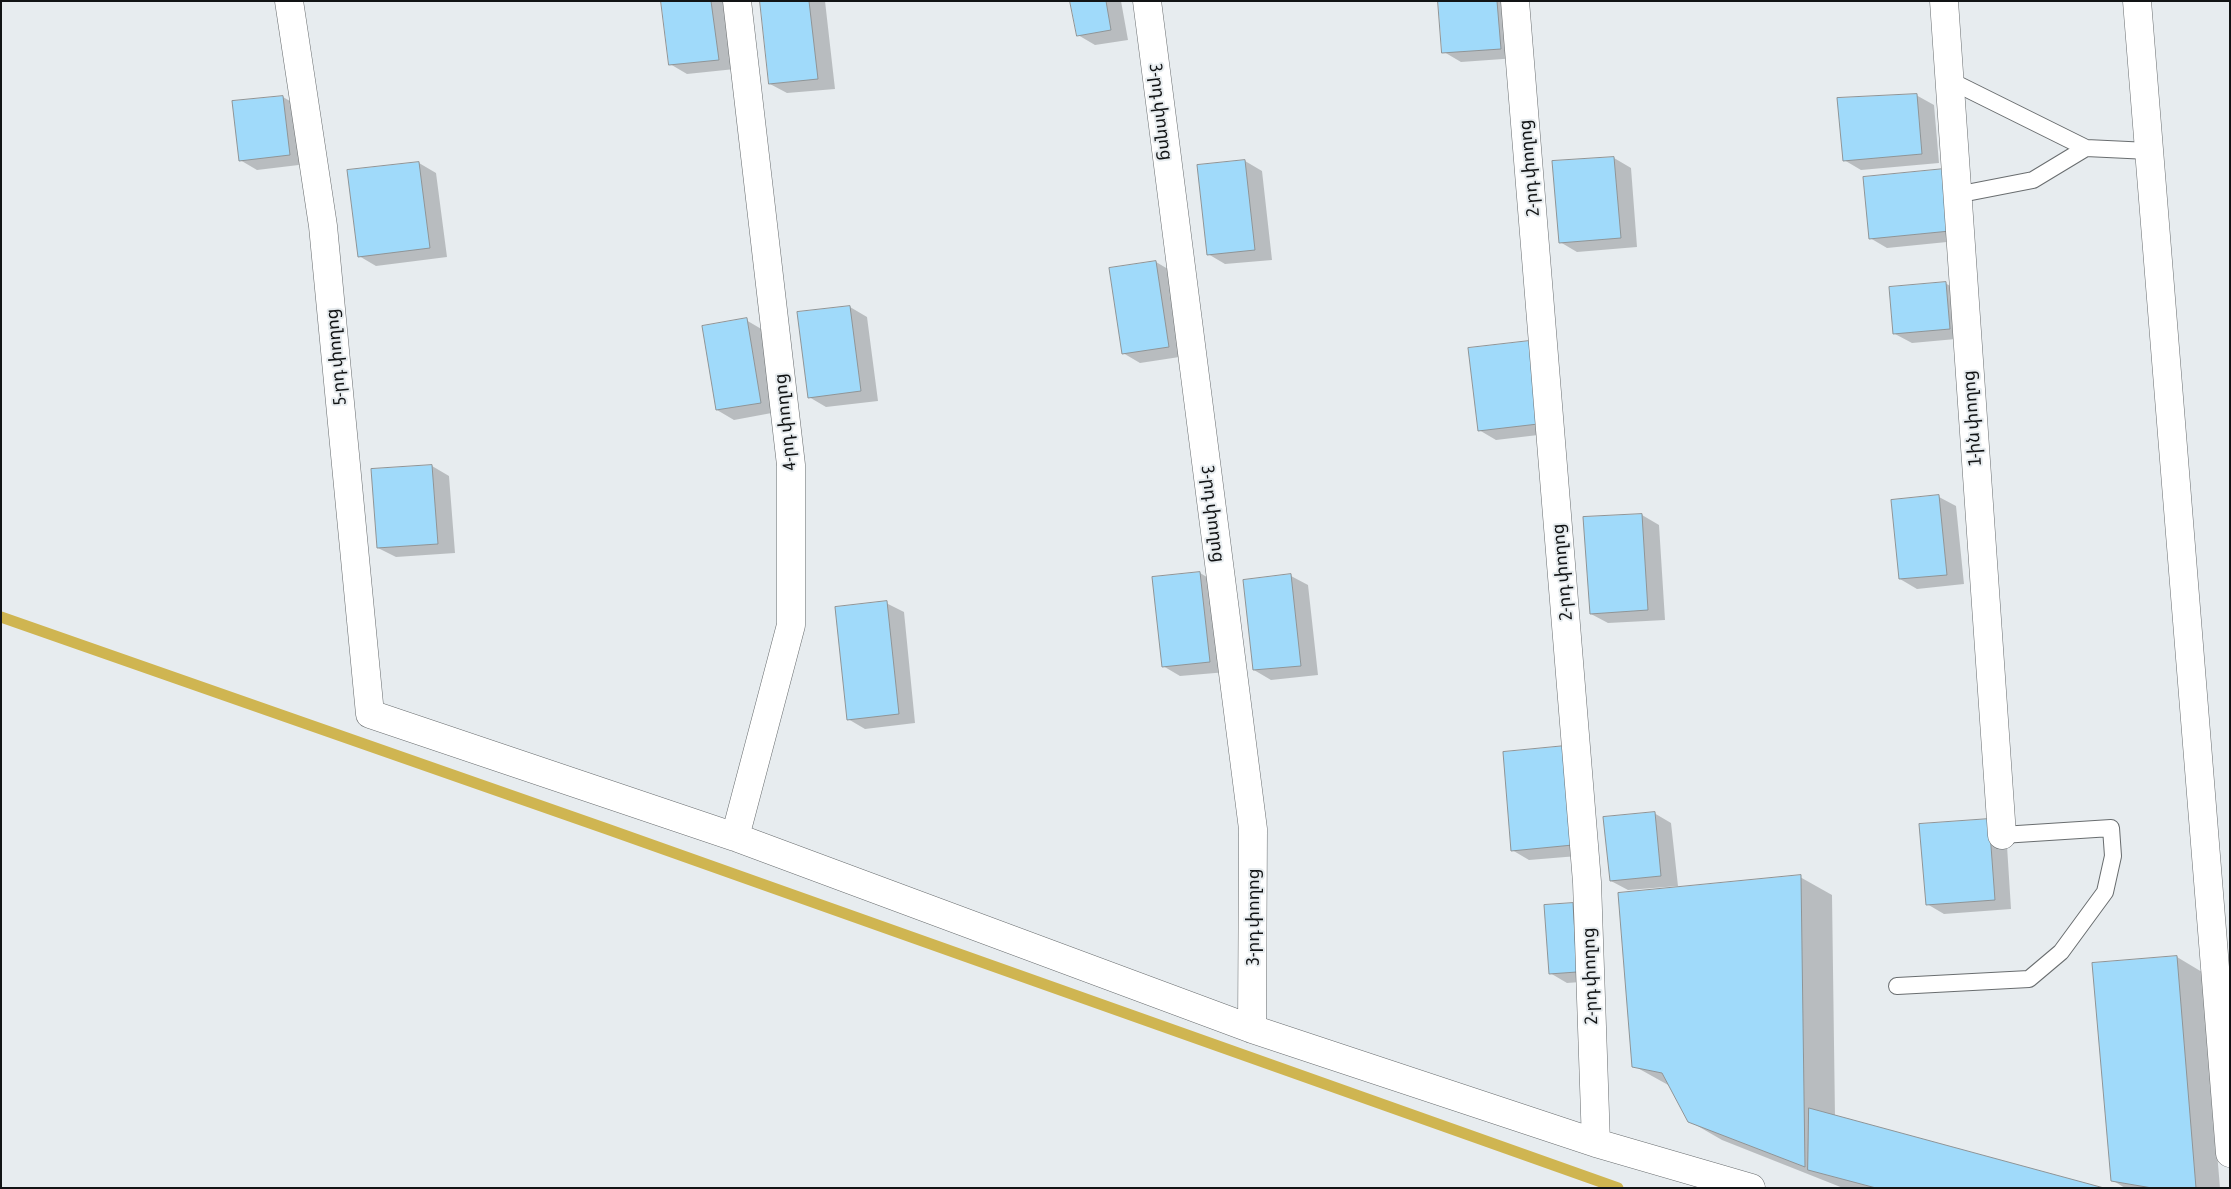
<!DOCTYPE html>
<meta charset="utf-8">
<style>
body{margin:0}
#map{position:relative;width:2231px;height:1189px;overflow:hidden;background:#e7ecef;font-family:"Asap Condensed",sans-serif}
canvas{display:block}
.frame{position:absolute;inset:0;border:2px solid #121415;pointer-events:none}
</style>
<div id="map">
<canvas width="2231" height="1189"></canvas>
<div class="frame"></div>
</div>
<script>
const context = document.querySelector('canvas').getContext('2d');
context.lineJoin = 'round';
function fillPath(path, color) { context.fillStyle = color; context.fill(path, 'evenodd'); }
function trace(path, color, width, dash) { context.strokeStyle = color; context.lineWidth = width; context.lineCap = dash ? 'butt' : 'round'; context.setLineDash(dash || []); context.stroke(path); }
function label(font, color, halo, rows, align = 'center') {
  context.font = font + ' "Asap Condensed","Noto Sans Armenian",sans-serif'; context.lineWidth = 4; context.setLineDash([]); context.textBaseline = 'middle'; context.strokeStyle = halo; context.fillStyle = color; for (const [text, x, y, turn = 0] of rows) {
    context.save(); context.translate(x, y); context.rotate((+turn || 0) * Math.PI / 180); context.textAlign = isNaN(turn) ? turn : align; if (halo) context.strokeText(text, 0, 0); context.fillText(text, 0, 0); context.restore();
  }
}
fillPath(new Path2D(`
 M663,1H722L727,4L735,69L687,74L670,64Z
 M761,1H825L835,89L787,93L770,84Z
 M1072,1H1121L1128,40L1095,45L1078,35Z
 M1440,1H1513L1517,58L1461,62L1444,52Z
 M1916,95L1934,105L1939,163L1861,170L1844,160Z
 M283,97L300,107L307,164L257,170L240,160Z
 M1614,158L1631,168L1637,247L1577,252L1560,242Z
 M1245,161L1262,171L1272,260L1225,264L1208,254Z
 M419,163L436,173L447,257L376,266L359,256Z
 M1864,178L1967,240L1887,248L1870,238Z
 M1156,262L1173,272L1186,356L1140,363L1123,353L1111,269Z
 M1945,283L1963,293L1967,338L1912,343L1895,334Z
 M850,307L867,317L878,401L826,407L809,397Z
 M746,320L763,330L777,412L734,420L717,410Z
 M1469,349L1555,433L1496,440L1479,430Z
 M432,466L449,476L455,553L396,557L378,548Z
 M1939,497L1956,506L1964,584L1917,589L1900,579Z
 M1642,515L1659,525L1665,620L1608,623L1591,614Z
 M1200,573L1217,583L1227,672L1180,676L1163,666Z
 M1291,576L1308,585L1318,675L1271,680L1254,670Z
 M886,603L904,612L915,723L865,729L848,719Z
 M1504,753L1590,855L1529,860L1512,850Z
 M1654,813L1671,823L1678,886L1628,890L1611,881Z
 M1989,820L2006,830L2011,909L1944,914L1927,904Z
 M1800,877L1832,895L1835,1117L2099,1188H1843L1722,1140L1689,1121L1670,1086L1634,1066Z
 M1572,905L1589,914L1594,981L1567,983L1550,973Z
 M2177,957L2202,972L2220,1188H2125L2112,1180Z`), '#0003');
trace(new Path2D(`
 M1,617L607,829L1618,1188`), '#cfb551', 11);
const building = new Path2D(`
 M661,1H711L719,60L669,65Z
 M760,1H809L818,79L769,84Z
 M1070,1H1106L1111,30L1077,36Z
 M1438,1H1497L1501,49L1442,53Z
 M1917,94L1922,154L1843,161L1837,98Z
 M283,96L290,155L239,161L232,101Z
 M1614,157L1621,238L1559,243L1552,161Z
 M1245,160L1255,250L1207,255L1197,165Z
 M419,162L430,248L358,257L347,170Z
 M1944,169L1950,231L1869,239L1863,177Z
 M1156,261L1169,347L1122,354L1109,268Z
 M1946,282L1950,329L1893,334L1889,287Z
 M850,306L861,391L808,398L797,312Z
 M747,318L761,403L716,410L702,326Z
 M1529,341L1538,424L1478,431L1468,348Z
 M432,465L438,544L377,548L371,469Z
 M1939,495L1947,575L1899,579L1891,500Z
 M1642,514L1648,610L1590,614L1583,517Z
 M1200,572L1210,662L1162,667L1152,577Z
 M1291,574L1301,666L1253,670L1243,580Z
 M887,601L899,714L847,720L835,607Z
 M1565,746L1573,845L1511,851L1503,752Z
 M1655,812L1661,876L1610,881L1603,817Z
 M1989,819L1995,900L1926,905L1919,824Z
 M1801,875L1805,1167L1688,1122L1662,1073L1632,1067L1618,893Z
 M1573,903L1577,972L1549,974L1544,905Z
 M2177,956L2196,1188H2152L2111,1181L2092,963Z
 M1809,1108L2104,1188H1876L1808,1170Z`);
fillPath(building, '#a0dafa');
trace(building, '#8f9496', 1);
const service = new Path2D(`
 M1949,80L2086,148L2149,151
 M1956,195L2033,180L2086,148
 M1897,986L2029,979L2061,952L2105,892L2113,856L2111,828L2002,835`);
const minor = new Path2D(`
 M289,1L323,226L370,714L735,837L1252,1029L1596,1143L1751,1188
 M1147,1L1253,829L1252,1029
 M1515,1L1587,882L1596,1143
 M1944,1L2002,835
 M2137,1L2230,1153
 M735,837L791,625V465L737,1`);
trace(service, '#696d6f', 18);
trace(minor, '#696d6f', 29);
trace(service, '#fff', 16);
trace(minor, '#fff', 28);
label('18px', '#121415', '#e7ecef', [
 ["3-րդ փողոց",1161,112,83],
 ["2-րդ փողոց",1529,168,-95],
 ["5-րդ փողոց",336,357,-95],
 ["1-ին փողոց",1972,418,-94],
 ["4-րդ փողոց",785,422,-96],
 ["3-րդ փողոց",1213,514,83],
 ["2-րդ փողոց",1562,572,-95],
 ["3-րդ փողոց",1253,917,-90],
 ["2-րդ փողոց",1590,976,-92]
]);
</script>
